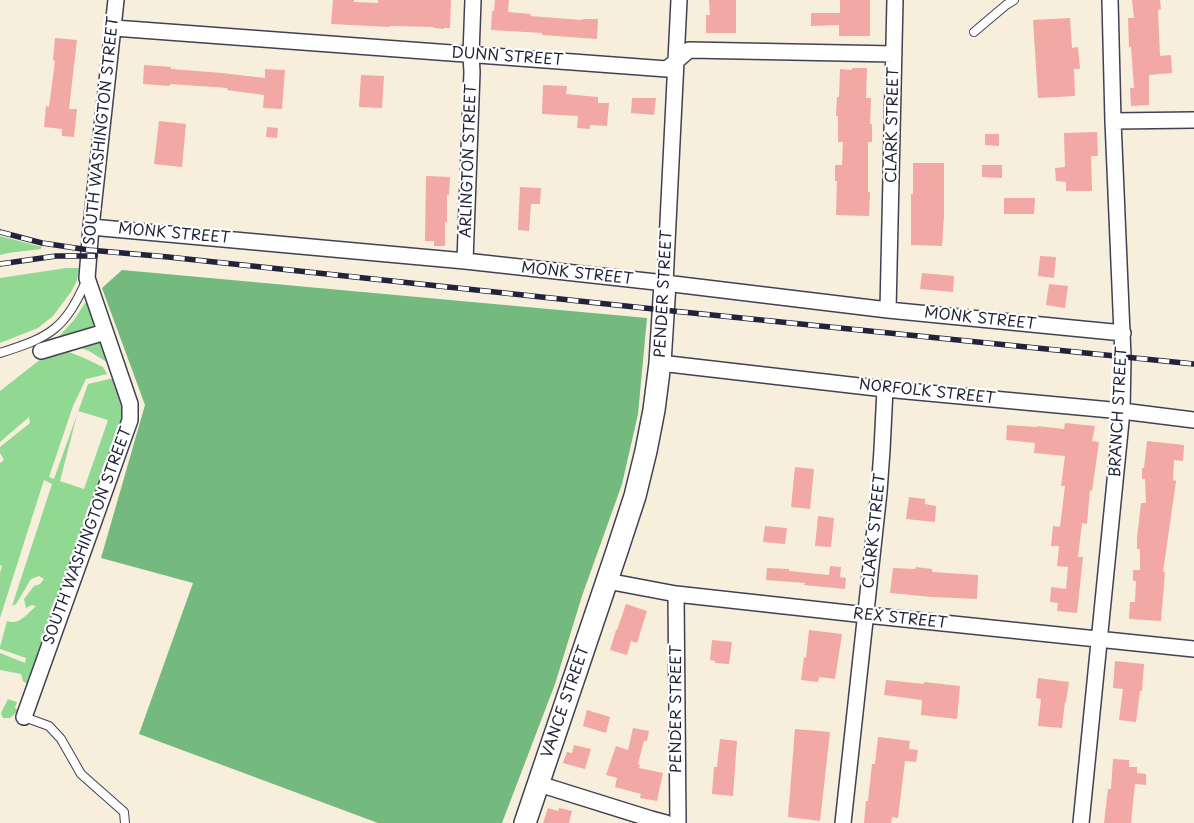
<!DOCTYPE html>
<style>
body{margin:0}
canvas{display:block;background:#f7eedc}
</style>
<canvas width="1194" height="823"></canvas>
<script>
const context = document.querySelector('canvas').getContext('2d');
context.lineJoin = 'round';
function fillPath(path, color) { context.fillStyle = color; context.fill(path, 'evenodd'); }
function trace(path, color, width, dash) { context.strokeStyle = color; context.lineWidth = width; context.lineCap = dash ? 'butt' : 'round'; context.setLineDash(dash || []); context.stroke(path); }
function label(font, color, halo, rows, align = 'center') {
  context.font = font + ' "Playpen Sans",sans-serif'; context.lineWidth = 4.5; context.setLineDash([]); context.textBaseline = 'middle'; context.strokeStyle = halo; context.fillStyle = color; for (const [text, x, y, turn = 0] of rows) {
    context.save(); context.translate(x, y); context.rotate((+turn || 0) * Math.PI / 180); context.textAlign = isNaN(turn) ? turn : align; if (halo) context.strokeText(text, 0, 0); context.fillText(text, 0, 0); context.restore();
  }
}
fillPath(new Path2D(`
 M0,236L42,247L41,249L8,253L0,255Z
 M66,268H79L77,280L71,292L53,316L38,328L0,343V278Z
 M85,303L88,304L96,327L54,342L74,320Z
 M102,339L110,364L89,351L75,346Z
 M57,352H69L84,358L103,367L107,374L86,379L73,406L49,477L54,479L88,384L114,378L122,403V417L39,663L33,679L27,684L23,681L21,674L0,670V653L25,663L26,658L0,649V647L7,621C19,626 28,613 36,606L32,605L26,608L24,599L34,586L40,584L44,579L39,576L31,579L16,604L12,606L52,484L44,480L0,618V573L2,566L0,565V463L4,460L0,453V447L30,423L29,417L0,442V391L46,355ZM78,411L108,420L84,489L60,481Z
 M8,699L17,702L15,708L19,710L10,718H3L1,713Z`), '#91d993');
fillPath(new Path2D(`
 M122,270L647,318L638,414L622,484L582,596L555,684L502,823H378L139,734L193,583L101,558L145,405L102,288Z`), '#74b97d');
fillPath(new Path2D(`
 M333,0H354V2L378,3V0H451L450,28H444V29L434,28V27L390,26V27L331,24Z
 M495,0H509L508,12L531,14L530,16L582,20L583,19H598L597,39L542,35V33L491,30L492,11H494Z
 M709,0H736V33H706V15H710Z
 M840,0H870V36H839V25L811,26V13H840Z
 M1132,0H1160L1161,9L1158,10L1160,56L1171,55L1172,73L1149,75V105L1131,106L1130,88H1134L1131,47H1129L1128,18H1134Z
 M1070,18L1072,48L1078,47L1080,69H1074L1075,96L1038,98L1033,20Z
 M55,38L77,40L69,109H77L74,137L62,136V129L44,127L46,106L49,107L55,61L53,60Z
 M144,65L171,67V69L222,73L265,78V69L285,70L282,109L263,108L264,95L227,90L228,88L170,84V86L143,84Z
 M852,68H867L866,98H871L870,124H872V142H868V192H870L869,216L836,215L837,181H835V165H842L843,142H838V116H836L837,97H839L840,69L852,70Z
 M361,75L384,76L382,108L359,107Z
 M543,85L567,86L566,94L598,97V103H609L607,126L590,125V129L577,128L578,116L542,114Z
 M632,98H656L654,115L631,113Z
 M159,121L186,124L182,167L154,164Z
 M267,127L278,128L277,138L266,137Z
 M1097,132L1098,156H1091L1092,191H1066V182L1056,181L1055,168L1065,167L1064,133Z
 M985,134H999V146L985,145Z
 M913,163H944V215L942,246L911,245V194H913Z
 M982,165H1002V178L982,177Z
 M426,176L450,177L449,195H447V222H445V246H434V241H425Z
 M520,187L541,188L540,204H531L529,231L518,230Z
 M1004,198H1035L1034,214H1004Z
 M1040,256L1056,257L1054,278L1038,276Z
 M922,273L954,276L953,292L920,289Z
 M1049,284L1068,286L1065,308L1046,305Z
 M1065,423L1095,426L1092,441L1099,442L1092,491L1090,490L1087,524L1082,523L1078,557H1083L1077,613L1057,611L1058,603L1050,602L1051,587L1066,589L1068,567L1057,566L1059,546H1051L1053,526L1060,527L1065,486H1061L1065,456L1034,453L1035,443L1006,440L1007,425L1037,427V426L1064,429Z
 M1147,441L1184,445L1183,461L1174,460L1173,480L1176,481L1163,572H1165L1161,621L1129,619L1130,602H1135L1136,581H1133V570H1140V549H1137V538L1141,503H1146L1145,479H1142V468H1144Z
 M795,467L814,469L810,509L791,507Z
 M909,497L925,499V504L936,506L935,522L906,519Z
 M818,516L834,518L831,547L815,546Z
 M765,526L787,528L785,544L763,542Z
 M830,566L841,567L840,577L846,578L845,589L804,585L805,583L766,580L767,568L789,569V571L829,575Z
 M916,567L932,569V572L978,575L977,599L932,597L890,593L893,568L915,569Z
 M626,604L647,611L637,643L631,641L627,655L610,650L616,630H617Z
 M809,630L842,634L835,679L819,677L818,682L801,680L804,657L806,658Z
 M712,640L732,642L729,664L715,663V661L710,660Z
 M1115,661L1144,664L1142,691H1140L1136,722L1119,720L1123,689L1113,688Z
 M1038,678L1069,682L1066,702H1065L1062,728L1038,726L1041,699L1036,698Z
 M886,680L924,684V682L960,686L957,719L921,715L922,700L884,695Z
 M587,710L610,717L606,733L583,726Z
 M633,728L649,731L647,741H644L638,764L640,765L639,768L663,773L657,801L640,798L641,794L615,787L617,778L606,775L616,746L628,750Z
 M795,729L830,732L820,821L788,817Z
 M878,737L910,741L909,749L918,750L916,762L905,761L898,818L892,817L891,823H864L866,801H868L872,764H875Z
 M720,739L737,741L733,796L712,794L714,767H717Z
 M574,745L591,749L585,769L563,763L567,752L572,753Z
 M1113,759L1129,760V767H1137V773L1146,774V785L1135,784L1131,823H1104L1108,789H1111Z
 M548,808L558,811L559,808L572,811L569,823H543Z`), '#f2a8a5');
const lane = new Path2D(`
 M974,32L1006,5L1014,0
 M0,353C51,337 65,329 87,279
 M24,717L49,726L61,739L81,774L124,812L125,823`);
const street = new Path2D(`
 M114,28L667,69L689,50L894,54
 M1113,121L1194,120
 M91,227L465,261L665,283L888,310L1123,333
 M465,261L472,72L471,55L473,0
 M665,283L679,0
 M888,310L895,0
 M41,351L105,332
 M660,363L885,389L1122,411L1194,420
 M607,581L676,594L866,615L1194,649
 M676,594L678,823
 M24,717L130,420V404L87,278L91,227L116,0
 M539,784L651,819L666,823
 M843,823L879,492L882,450L885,389
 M1081,823L1122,411L1123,357L1113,121L1110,0`);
const secondary = new Path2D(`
 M525,823L617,551L635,496L646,451L654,410L660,363L665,283`);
trace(lane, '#424153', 10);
trace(street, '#424153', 18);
trace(secondary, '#424153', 24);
trace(lane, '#fff', 8);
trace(street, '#fff', 15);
trace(secondary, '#fff', 21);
const rail = new Path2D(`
 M0,232L42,243L89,250L168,257L663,310L1194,364
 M0,264L56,256H95`);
trace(rail, '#22223b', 5.5);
trace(rail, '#fff', 4, [11]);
label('15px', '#22223b', '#fff', [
 ["DUNN STREET",507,57,4],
 ["CLARK STREET",893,125,-89],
 ["SOUTH WASHINGTON STREET",102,131,-84],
 ["ARLINGTON STREET",469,161,-88],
 ["MONK STREET",174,234,5],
 ["MONK STREET",577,274,6],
 ["PENDER STREET",664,294,-87],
 ["MONK STREET",980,319,6],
 ["NORFOLK STREET",927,392,6],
 ["BRANCH STREET",1119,412,-87],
 ["CLARK STREET",875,531,-84],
 ["SOUTH WASHINGTON STREET",88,536,-70],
 ["REX STREET",900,619,6],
 ["VANCE STREET",566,702,-71],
 ["PENDER STREET",677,709,-90]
]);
</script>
